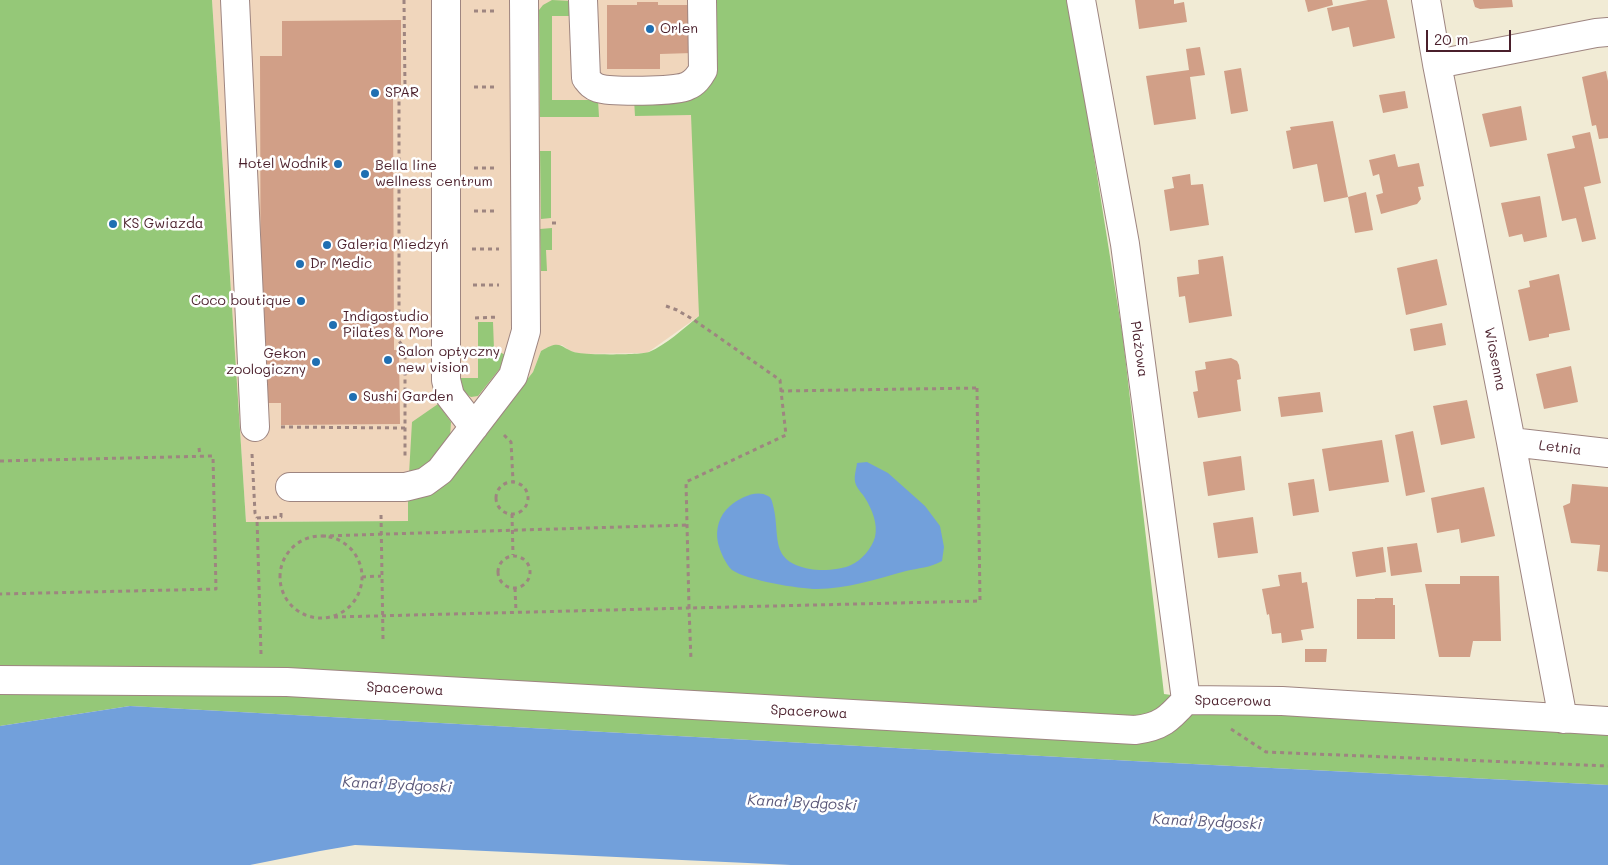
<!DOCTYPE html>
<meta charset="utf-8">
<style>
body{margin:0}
#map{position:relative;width:1608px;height:865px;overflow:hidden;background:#f1ebd5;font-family:Mali,sans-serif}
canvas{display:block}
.scale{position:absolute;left:1426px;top:30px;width:85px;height:22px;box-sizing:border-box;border:2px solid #4a1f2b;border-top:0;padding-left:6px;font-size:15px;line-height:18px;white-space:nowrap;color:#4a1f2b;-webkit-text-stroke:4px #fff;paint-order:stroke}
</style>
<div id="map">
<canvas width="1608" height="865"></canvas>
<div class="scale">20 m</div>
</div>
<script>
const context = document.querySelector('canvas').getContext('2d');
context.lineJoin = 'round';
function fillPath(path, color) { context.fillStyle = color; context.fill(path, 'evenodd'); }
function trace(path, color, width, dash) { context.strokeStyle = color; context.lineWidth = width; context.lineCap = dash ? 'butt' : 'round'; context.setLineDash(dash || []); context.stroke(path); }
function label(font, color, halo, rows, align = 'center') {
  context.font = font + ' Mali,sans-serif'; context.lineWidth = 5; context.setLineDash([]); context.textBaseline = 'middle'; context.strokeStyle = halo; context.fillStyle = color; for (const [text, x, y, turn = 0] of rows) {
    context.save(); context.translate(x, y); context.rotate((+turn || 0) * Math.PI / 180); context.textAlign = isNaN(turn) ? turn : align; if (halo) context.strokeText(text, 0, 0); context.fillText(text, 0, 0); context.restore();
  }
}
fillPath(new Path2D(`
 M212,0H727L699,316L647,353L582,354L570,351L562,345L541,351L533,372L440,489L429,495L408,499L409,521L246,522Z`), '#f0d6bc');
fillPath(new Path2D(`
 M0,0H212L246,522L408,521V499L429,495L440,489L533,372L541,351C563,337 560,350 579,353C588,355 642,355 649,352C666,345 684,328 699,316L691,115L635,116L634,99L690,98L712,0H1069L1123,338L1164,694L1307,714L1608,732V785L1133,761L130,706L0,726Z
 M552,0L571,1L573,16H552V100H598L599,117H540L539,10L543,5Z
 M540,151H551V218L541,219Z
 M552,228V250H546L547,271H541L540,229Z
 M478,322H493L494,349L509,357L478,396L471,397L461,391L457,378H478Z
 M438,404L451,422L450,438L424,468L409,474L412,422Z`), '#95c878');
fillPath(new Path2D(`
 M867,462L888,473L925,506L940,526L944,547L942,561C930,568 918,568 906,571C877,579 846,589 817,589C799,589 746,580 732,570C726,565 720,551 718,543C715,530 719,515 730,506C739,498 757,489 768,496C772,498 772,502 773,505C781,536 768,561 810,569C821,571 841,570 851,565C861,561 872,548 875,537C878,524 872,509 865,498C863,494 858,490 856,485C853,478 856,471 857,463Z
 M130,706L1133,761L1608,785V865H791L355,845L320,851L250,865H0V726Z`), '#72a0db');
fillPath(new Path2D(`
 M1135,0H1174V4L1184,2L1187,22L1139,29Z
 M1305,0H1332L1333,5L1308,12Z
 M1368,0H1387L1395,38L1353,47L1349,27L1332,31L1327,8Z
 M1473,0H1512L1513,7L1480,9L1475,7Z
 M637,2H658V5H692V53L660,54V69H607V5H637Z
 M401,20V88L393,87L394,350H399L400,424L281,425V403H261L260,56H282V21Z
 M1200,47L1205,75L1190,77L1196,119L1154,125L1146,76L1189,70L1186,49Z
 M1241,68L1248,111L1231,114L1224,71Z
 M1606,71L1608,81V138L1599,139L1596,125L1592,126L1582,77Z
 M1405,91L1408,108L1383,113L1379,95Z
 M1521,106L1527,140L1490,147L1482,114Z
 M1333,121L1348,197L1324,202L1317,164L1293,169L1286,131L1291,130L1290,127Z
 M1590,132L1601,183L1584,187L1596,239L1582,242L1576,218L1562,221L1547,154L1575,148L1572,136Z
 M1395,154L1398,167L1419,163L1424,186L1418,187L1421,199L1417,204L1381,214L1376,195L1383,193L1379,174L1373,176L1369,160Z
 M1190,174L1191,185L1203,184L1209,225L1170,231L1164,190L1174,188L1172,177Z
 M1366,192L1373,230L1355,233L1348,197Z
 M1540,196L1547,237L1524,242L1522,234L1509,237L1501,203Z
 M1223,256L1232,316L1189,323L1185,296L1179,297L1177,277L1199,274L1198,260Z
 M1437,259L1447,305L1406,315L1397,268Z
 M1559,274L1570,330L1549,334V337L1529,341L1518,290L1530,287L1529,281Z
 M1442,323L1446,345L1414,351L1410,329Z
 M1231,358L1237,361L1239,365L1241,379L1237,380L1241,411L1198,418L1193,392L1198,391L1195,371L1206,369L1205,362Z
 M1571,366L1578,402L1544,409L1536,374Z
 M1320,392L1323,412L1281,417L1278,397Z
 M1467,400L1475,438L1441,445L1433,406Z
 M1413,431L1425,492L1406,496L1395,435Z
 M1382,440L1389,482L1329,491L1322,449Z
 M1241,456L1245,490L1208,496L1203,462Z
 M1314,479L1319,512L1293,516L1288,483Z
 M1572,484L1608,487V572L1597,571L1600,545L1571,543L1563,506L1570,503Z
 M1484,487L1495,536L1461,543L1459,529L1437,533L1431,498Z
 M1253,517L1258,553L1218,558L1213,523Z
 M1417,543L1422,572L1391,576L1387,547Z
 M1383,547L1386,572L1356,577L1352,552Z
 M1301,572L1302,583L1307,582L1314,628L1301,630L1303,640L1282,643L1281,633L1272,634L1269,614L1267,615L1262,589L1280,586L1278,575Z
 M1460,576H1499L1501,641H1473L1470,657H1439L1425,584H1460Z
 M1375,598H1393V605H1395V639H1357V599H1375Z
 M1305,649H1327L1326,662H1305Z`), '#d19f87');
const minor = new Path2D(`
 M235,0L255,427
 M446,0V380L450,396L474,427
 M583,0L586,78C590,83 592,86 598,88C610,92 676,92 687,86C695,83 699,77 703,70L702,0
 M1081,0L1125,244L1186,700
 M1426,0L1437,64L1511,442L1563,719
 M1437,64L1596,33L1608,32
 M1511,442L1608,453
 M290,487H405L425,482L440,471L513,376L526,331L524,0
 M0,680L287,682L1135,730C1161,727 1169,719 1186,700L1282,701L1608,721`);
trace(minor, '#9e8580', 30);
trace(new Path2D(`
 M404,0L405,88L399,94V341L405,349V457
 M474,11H495
 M474,87H497
 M474,168H498
 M474,211H498
 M552,223H559
 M472,249H499
 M473,285H499
 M666,306L677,310L694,320L780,380L781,391
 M475,318L499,317
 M977,388L980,601L689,608L686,482L786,435L781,391Z
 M281,427L406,428
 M504,435L511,442L513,481
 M199,448L200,456
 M252,454L255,513L257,518
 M0,461L213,456L216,589L0,594
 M496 498a16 16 0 1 1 32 0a16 16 0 1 1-32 0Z
 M512,514L513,555
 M381,515L383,639
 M280 577a41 41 0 1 1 82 0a41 41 0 1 1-82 0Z
 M322,536L687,525
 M498 572a16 16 0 1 1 32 0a16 16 0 1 1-32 0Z
 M362,577L381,576
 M515,588L516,612
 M334,617L689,608L691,660
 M261,654L257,518L281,517V512
 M1231,729L1266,752L1608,766`), '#9e8580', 3, [4, 4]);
trace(minor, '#fff', 28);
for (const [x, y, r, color] of [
 [650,29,5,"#1f6fb2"],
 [375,93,5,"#1f6fb2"],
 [338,164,5,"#1f6fb2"],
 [365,174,5,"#1f6fb2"],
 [113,224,5,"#1f6fb2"],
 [327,245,5,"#1f6fb2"],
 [300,264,5,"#1f6fb2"],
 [301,301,5,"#1f6fb2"],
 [333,325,5,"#1f6fb2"],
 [388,360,5,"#1f6fb2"],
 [316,362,5,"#1f6fb2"],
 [353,397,5,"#1f6fb2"]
]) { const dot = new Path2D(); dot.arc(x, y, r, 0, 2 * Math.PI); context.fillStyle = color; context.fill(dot); trace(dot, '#fff', 2); }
label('14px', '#4a1f2b', '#fff', [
 ["Orlen",660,29],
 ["SPAR",385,93],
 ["Hotel Wodnik",328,164,"right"],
 ["Bella line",375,166],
 ["wellness centrum",375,182],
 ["KS Gwiazda",123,224],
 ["Galeria Miedzyń",337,245],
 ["Dr Medic",310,264],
 ["Coco boutique",291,301,"right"],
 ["Indigostudio",343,317],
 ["Pilates & More",343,333],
 ["Salon optyczny",398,352],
 ["new vision",398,368],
 ["Gekon",306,354,"right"],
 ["zoologiczny",306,370,"right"],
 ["Sushi Garden",363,397]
], 'left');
label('14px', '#4a1f2b', '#fff', [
 ["Plażowa",1139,349,82],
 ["Wiosenna",1495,359,79],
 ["Letnia",1560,448,7],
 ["Spacerowa",405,689,3],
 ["Spacerowa",1233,701,1],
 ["Spacerowa",809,712,3]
]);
label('italic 15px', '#5c597a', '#fff', [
 ["Kanał Bydgoski",397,785,3],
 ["Kanał Bydgoski",802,803,3],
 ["Kanał Bydgoski",1207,822,3]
]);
</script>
